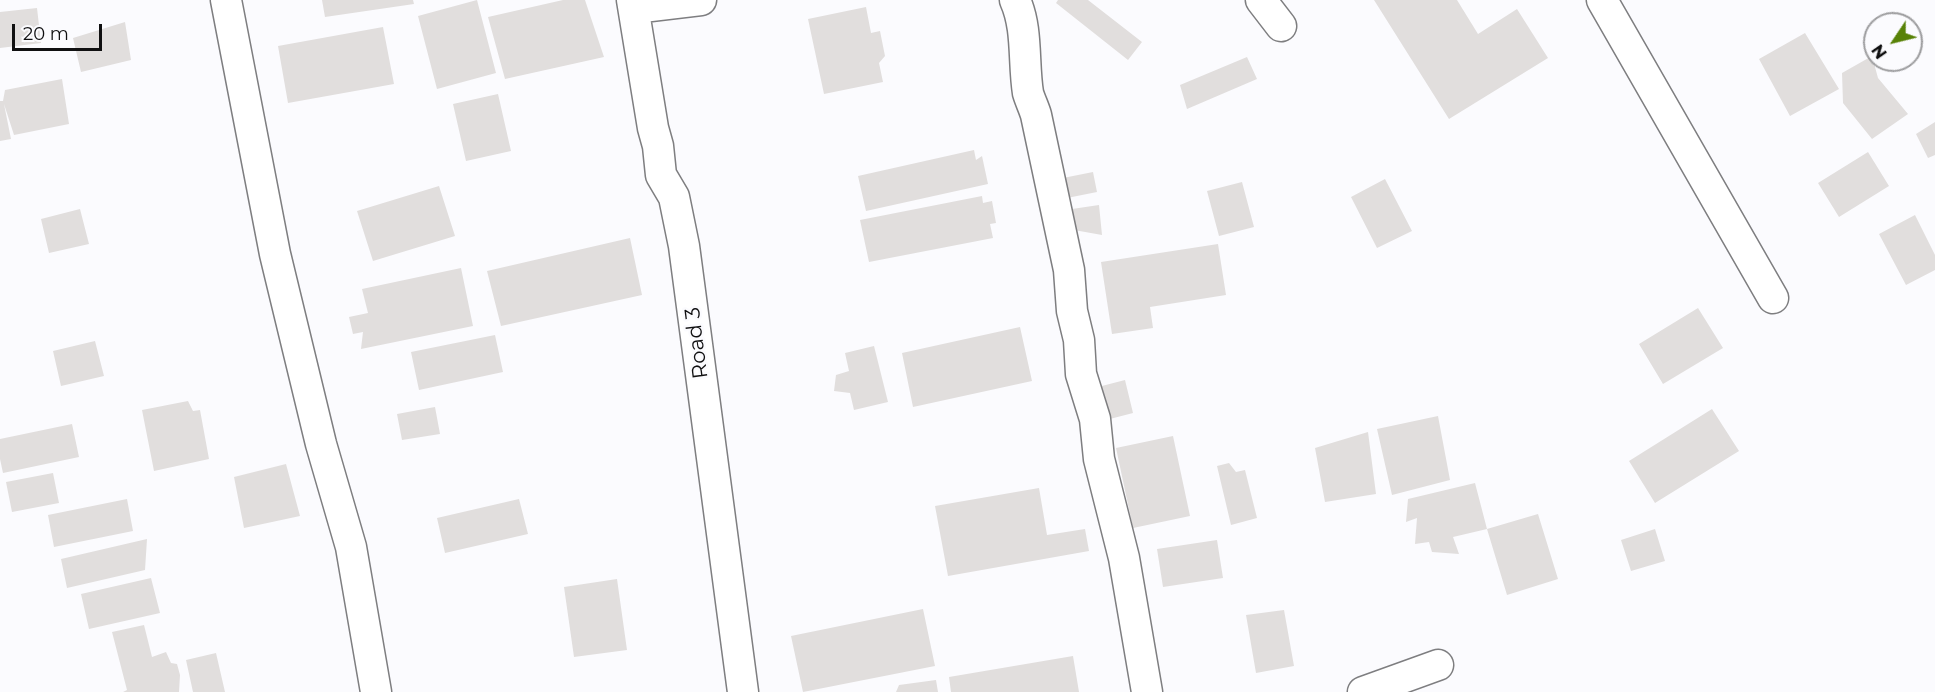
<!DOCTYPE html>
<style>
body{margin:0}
#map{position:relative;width:1935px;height:692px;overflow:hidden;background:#fbfbfe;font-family:Montserrat,sans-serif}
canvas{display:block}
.north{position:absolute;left:1863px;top:12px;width:60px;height:60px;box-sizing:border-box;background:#fbfbfe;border:2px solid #9d9d9f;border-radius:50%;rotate:235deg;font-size:16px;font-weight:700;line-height:24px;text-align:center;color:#101011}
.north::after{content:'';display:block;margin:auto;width:21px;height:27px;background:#588207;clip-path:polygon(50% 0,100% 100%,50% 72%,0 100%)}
.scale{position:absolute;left:12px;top:24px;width:90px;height:27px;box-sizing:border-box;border:3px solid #101011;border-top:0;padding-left:8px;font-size:18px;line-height:21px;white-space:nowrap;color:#101011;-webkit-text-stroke:4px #fbfbfe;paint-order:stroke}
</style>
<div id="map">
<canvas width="1935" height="692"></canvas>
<div class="north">N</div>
<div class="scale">20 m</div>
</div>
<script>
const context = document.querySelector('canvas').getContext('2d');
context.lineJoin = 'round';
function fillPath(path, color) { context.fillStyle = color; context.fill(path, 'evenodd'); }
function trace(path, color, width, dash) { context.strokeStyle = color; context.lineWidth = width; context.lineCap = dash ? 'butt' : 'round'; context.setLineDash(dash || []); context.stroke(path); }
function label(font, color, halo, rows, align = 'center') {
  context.font = font + ' Montserrat,sans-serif'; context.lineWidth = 5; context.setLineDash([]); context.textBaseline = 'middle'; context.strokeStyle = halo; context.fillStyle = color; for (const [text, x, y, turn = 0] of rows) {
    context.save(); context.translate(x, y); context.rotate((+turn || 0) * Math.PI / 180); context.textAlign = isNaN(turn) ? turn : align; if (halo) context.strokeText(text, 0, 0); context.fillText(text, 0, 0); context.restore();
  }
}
fillPath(new Path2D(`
 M322,0H413L414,4L325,17Z
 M477,0L496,73L437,89L418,16Z
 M563,0H585L604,57L505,79L488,17Z
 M1058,0H1088L1142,42L1128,60L1056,3Z
 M1374,0H1457L1478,34L1517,9L1548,58L1449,119Z
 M866,7L871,33L880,31L885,56L879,63L883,82L824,94L808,19Z
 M37,8L41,43L0,48V12Z
 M125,22L131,60L81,72L73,38Z
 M383,27L394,84L288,103L278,46Z
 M1805,33L1839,89L1790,116L1759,59Z
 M1872,56L1878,78L1908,114L1872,139L1843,103L1842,73Z
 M1247,57L1257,79L1187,109L1180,85Z
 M62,79L69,124L14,135L4,104L11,139L0,141V101H3L5,90Z
 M498,94L511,151L466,161L453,104Z
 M1935,122V155L1928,158L1916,134Z
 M974,150L976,160L982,156L988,184L866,211L858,176Z
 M1868,152L1889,186L1839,217L1818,183Z
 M1093,172L1097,192L1067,198L1063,178Z
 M1385,179L1412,231L1377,248L1351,197Z
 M1242,182L1254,227L1219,236L1207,191Z
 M439,186L455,236L373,261L357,211Z
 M982,196L983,203L992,201L996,223L990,224L993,238L869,262L860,220Z
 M1099,205L1102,235L1074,230L1072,209Z
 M80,209L89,244L49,253L41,219Z
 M1915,215L1935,255V270L1906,285L1879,234Z
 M630,238L642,295L501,326L487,271Z
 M1218,244L1226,295L1150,307L1153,328L1112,334L1101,262Z
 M461,268L473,326L361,349L363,332L353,334L349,317L368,313L362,289Z
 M1698,308L1723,348L1663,384L1639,344Z
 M1020,327L1032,381L913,407L902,353Z
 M495,335L503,372L419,390L411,352Z
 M95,341L104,376L61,386L53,351Z
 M874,346L888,402L854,410L850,393L834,391L836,375L849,371L845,353Z
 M1125,380L1133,413L1106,420L1098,387Z
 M188,401L193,411L200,410L209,459L154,471L142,410Z
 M435,407L440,434L402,440L397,414Z
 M1712,409L1739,451L1655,503L1629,461Z
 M1438,416L1450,480L1392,495L1377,429Z
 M72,424L79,457L3,473L0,459V439Z
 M1368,432L1376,494L1325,502L1315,448Z
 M1173,436L1190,516L1133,528L1116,448Z
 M1229,463L1236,472L1245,470L1257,518L1231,525L1217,466Z
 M286,464L300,516L244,528L234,477Z
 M53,473L59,503L12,512L6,482Z
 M1475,483L1487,529L1538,514L1558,579L1507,595L1487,529L1453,537L1459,554L1432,552L1429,542L1415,544L1417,518L1406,522L1408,499Z
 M1039,488L1047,535L1085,529L1089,551L948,576L935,506Z
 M127,499L133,531L54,547L48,515Z
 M519,499L528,534L445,553L437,518Z
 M1655,529L1665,561L1631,571L1621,540Z
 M147,539L145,570L67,588L61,559Z
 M1217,540L1223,578L1163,587L1157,549Z
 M151,578L160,613L89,629L81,594Z
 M617,579L627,650L574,657L564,587Z
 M923,609L935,666L803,692L791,636Z
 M1284,610L1294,666L1256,673L1246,615Z
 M144,625L152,657L166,652L171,663L177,664L180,675L179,692H123L127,690L112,632Z
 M216,653L225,692H193L186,660Z
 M1073,656L1079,692H951L949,677Z
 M936,680L938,692H896L899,685Z`), '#e1dedd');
const minor = new Path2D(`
 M226,0L275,254L321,444L351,547L376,692
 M632,0L653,128L658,146L661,175L674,197L684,246L743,692
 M1015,0C1028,29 1023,62 1028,93C1030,100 1034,108 1036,115L1069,270L1072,311L1079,340L1081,374L1095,419L1099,459L1124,558L1147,692
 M1261,0L1281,26
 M1602,0L1773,298
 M634,8L701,0
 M1363,692L1438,665`);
trace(minor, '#7e7e80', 33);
trace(minor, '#fff', 30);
label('21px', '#101011', '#fbfbfe', [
 ["Road 3",697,343,-97]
]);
</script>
